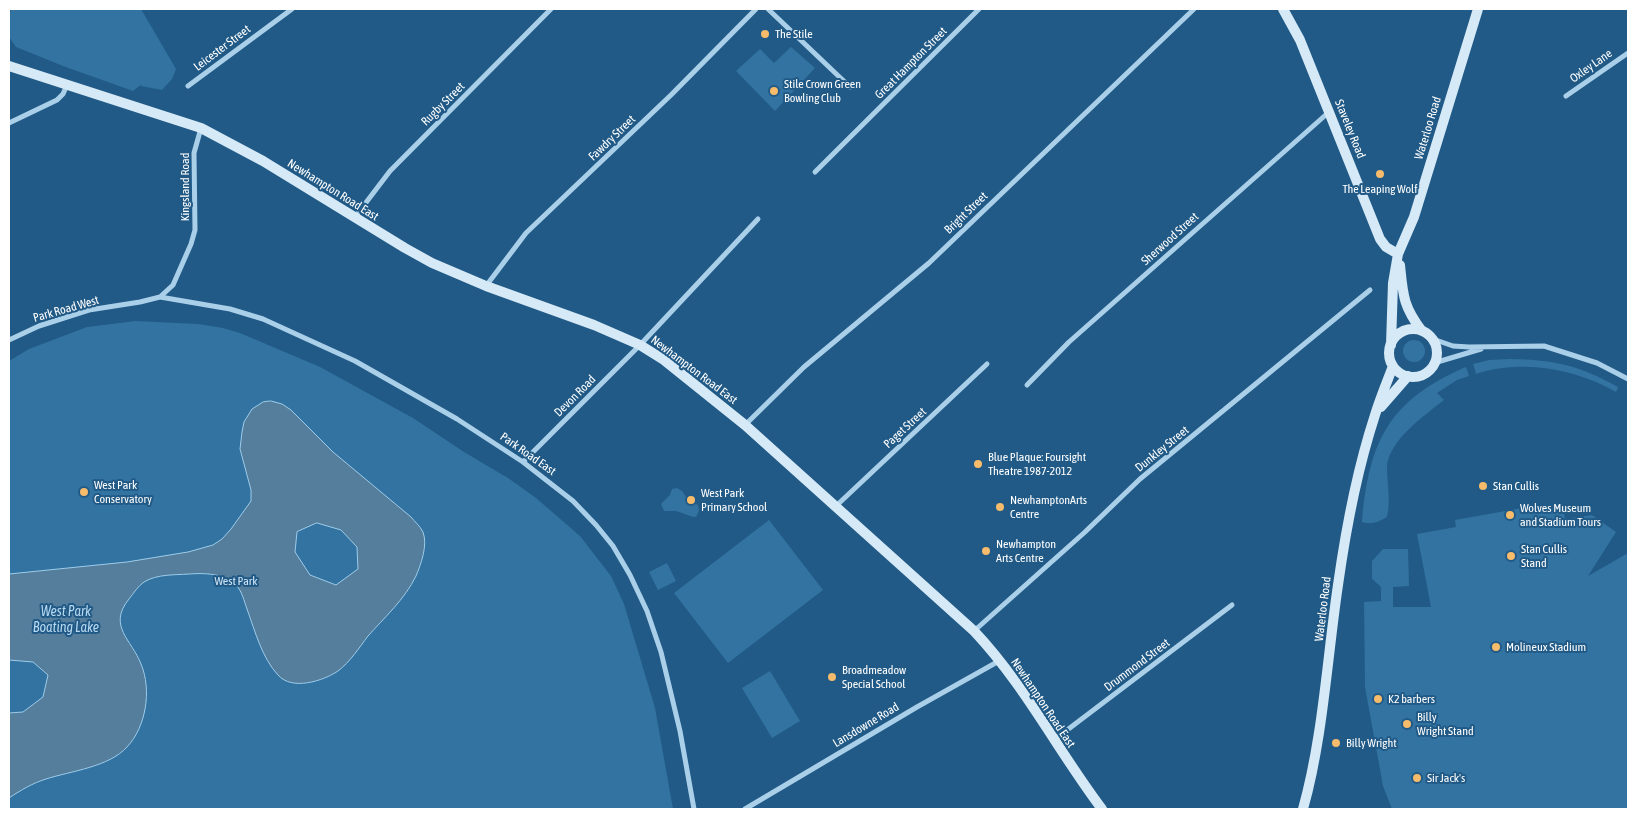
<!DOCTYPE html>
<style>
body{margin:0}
#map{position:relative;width:1637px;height:818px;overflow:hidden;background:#215a86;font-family:"Asap Condensed",sans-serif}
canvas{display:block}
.frame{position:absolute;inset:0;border:10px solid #fff;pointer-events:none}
</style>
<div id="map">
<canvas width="1637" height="818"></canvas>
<div class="frame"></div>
</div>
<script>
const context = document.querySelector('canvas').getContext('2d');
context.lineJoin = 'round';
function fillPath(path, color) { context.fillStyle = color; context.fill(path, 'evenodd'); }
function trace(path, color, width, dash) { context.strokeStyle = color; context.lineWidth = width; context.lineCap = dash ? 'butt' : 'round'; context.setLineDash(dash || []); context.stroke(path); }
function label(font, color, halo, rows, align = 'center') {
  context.font = font + ' "Asap Condensed",sans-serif'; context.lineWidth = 4; context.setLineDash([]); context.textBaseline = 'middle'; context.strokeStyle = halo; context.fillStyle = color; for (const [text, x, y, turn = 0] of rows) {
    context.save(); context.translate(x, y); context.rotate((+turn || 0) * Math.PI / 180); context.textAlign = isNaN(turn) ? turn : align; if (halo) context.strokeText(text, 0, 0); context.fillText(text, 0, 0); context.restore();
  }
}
fillPath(new Path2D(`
 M11,9H141L176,69L172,79L162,90L141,86L142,84L133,91L63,66L16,47L9,37V20Z
 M791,47L815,68L775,111L736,71L760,49L774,63Z
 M135,321L198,324L223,328L240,333L320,367L413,418L464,452L508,478L536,498L580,536L611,576L624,604L655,708L673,809H9V361L29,349L87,327Z
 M1403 351a11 11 0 1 1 22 0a11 11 0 1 1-22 0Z
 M1510,359C1556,360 1578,365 1618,387L1616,392C1607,387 1597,382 1588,379C1554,366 1511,362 1476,374L1473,364L1489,360Z
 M1466,367L1469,376L1457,380L1437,393L1444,400C1425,415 1388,441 1387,467C1387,484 1391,500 1387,517C1378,522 1372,525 1362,522C1369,441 1389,400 1466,367Z
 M677,488L682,491L689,501L698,505L699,511L696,517C688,517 682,511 673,511C670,511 667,511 664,511L661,504L670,495L672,489Z
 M1563,506L1565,519L1592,515L1616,532L1588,576L1628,553V809H1392L1383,786L1365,687L1364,602L1381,601V587L1372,579V561L1383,549H1408L1409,586L1393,587V607H1431L1417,534L1456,527L1455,520L1522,508L1523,514Z
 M769,520L823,590L728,663L674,593Z
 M667,563L676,581L658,590L649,572Z
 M770,671L800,721L772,738L742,688Z`), '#3273a2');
const water = new Path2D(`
 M271,401L282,404L291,410L333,452L411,517C415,522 420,526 423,532C428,545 421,564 416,576C405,599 384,618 368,636C359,648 350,662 338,671C323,681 292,691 278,675C262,658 255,631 247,609C244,601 242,591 236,585C224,573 204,573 189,574C175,575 157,574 144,582C138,586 133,594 129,599C107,626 132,640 141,664C152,690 146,727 127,747C109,767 71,771 46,779C33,783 21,790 9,798V713L23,712L43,697L48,675L33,662L9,660V574L127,562L188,552L213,545L222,539L231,529L251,501V490L240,449L242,432L244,422L252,409L263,402ZM317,523L341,530L357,547L358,569L336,585L310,575L295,552L297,532Z`);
fillPath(water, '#557e9c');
trace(water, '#9eccea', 1);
trace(new Path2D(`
 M768,9L850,87
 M188,86L292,9
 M1566,96L1628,53
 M9,123L57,100L63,94L67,85
 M815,172L979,9
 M355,217L390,171L551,9
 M486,286L526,233L671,95L756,9
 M160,297L173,285L191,244L195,230L194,153L201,128
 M1433,339L1453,346L1469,347L1544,346L1597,363L1628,379
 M9,340L39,326L89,310L140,302L160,297L230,309L263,319L355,361L457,419L523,462L573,501L596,525L613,546L630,575L647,611L661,652L680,731L694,809
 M1434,363L1481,349
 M1027,385L1069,342L1329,112
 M745,425L804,367L929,263L1194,9
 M523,462L640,345L758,219
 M836,506L987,364
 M974,631L1085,532L1140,479L1370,290
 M1054,740L1232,605
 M745,809L917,707L999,661`), '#aacfe9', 5);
trace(new Path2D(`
 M1283,9L1300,40L1380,239L1386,247L1398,254
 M9,66L201,128L263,161L405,248L432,263L486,286L594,325L640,345L664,360L745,425L974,631C1025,685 1058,751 1102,809
 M1400,265C1403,295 1403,306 1422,331
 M1389 353a24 24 0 1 1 48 0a24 24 0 1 1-48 0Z
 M1391,345L1393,283L1398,254L1414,217L1478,9
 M1381,407L1408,376
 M1303,809C1323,738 1327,659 1338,585C1346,528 1357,470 1375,415C1380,399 1387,382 1393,366`), '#d5e9f7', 10);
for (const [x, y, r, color] of [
 [765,34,5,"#f6bc6c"],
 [774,91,5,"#f6bc6c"],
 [1380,174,5,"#f6bc6c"],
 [978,464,5,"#f6bc6c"],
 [1483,486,5,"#f6bc6c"],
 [84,492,5,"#f6bc6c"],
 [691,500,5,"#f6bc6c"],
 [1000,507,5,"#f6bc6c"],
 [1510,515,5,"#f6bc6c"],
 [986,551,5,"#f6bc6c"],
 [1511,556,5,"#f6bc6c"],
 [1496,647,5,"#f6bc6c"],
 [832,677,5,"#f6bc6c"],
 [1378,699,5,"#f6bc6c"],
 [1407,724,5,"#f6bc6c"],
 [1336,743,5,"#f6bc6c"],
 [1417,778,5,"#f6bc6c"]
]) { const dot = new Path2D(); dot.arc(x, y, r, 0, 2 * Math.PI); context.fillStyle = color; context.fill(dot); trace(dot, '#215a86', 2); }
label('12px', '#fff', '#215a86', [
 ["The Stile",775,34],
 ["Stile Crown Green",784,84],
 ["Bowling Club",784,98],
 ["The Leaping Wolf",1380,189,"center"],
 ["Blue Plaque: Foursight",988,457],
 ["Theatre 1987-2012",988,471],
 ["West Park",94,485],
 ["Conservatory",94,499],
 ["Stan Cullis",1493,486],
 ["West Park",701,493],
 ["Primary School",701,507],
 ["NewhamptonArts",1010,500],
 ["Centre",1010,514],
 ["Wolves Museum",1520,508],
 ["and Stadium Tours",1520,522],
 ["Newhampton",996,544],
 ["Arts Centre",996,558],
 ["Stan Cullis",1521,549],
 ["Stand",1521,563],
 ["Molineux Stadium",1506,647],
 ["Broadmeadow",842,670],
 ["Special School",842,684],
 ["K2 barbers",1388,699],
 ["Billy",1417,717],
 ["Wright Stand",1417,731],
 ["Billy Wright",1346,743],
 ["Sir Jack's",1427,778]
], 'left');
label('12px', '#fff', '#215a86', [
 ["Leicester Street",222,48,-37],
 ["Great Hampton Street",911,63,-45],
 ["Oxley Lane",1591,66,-35],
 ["Rugby Street",443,104,-45],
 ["Waterloo Road",1428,128,-73],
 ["Staveley Road",1350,129,68],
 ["Fawdry Street",612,138,-44],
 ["Kingsland Road",185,187,-90],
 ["Newhampton Road East",333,190,32],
 ["Bright Street",966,213,-44],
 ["Sherwood Street",1170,239,-42],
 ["Park Road West",66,309,-16],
 ["Newhampton Road East",694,370,37],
 ["Devon Road",575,396,-45],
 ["Paget Street",905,428,-43],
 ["Dunkley Street",1162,449,-39],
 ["Park Road East",528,454,35],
 ["Waterloo Road",1323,609,-83],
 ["Drummond Street",1137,665,-37],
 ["Newhampton Road East",1043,703,56],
 ["Lansdowne Road",866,725,-31]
]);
label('12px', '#cfe6f7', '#215a86', [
 ["West Park",236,581]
]);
label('italic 14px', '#b6d9f1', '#215a86', [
 ["West Park",66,612],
 ["Boating Lake",66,628]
]);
</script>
